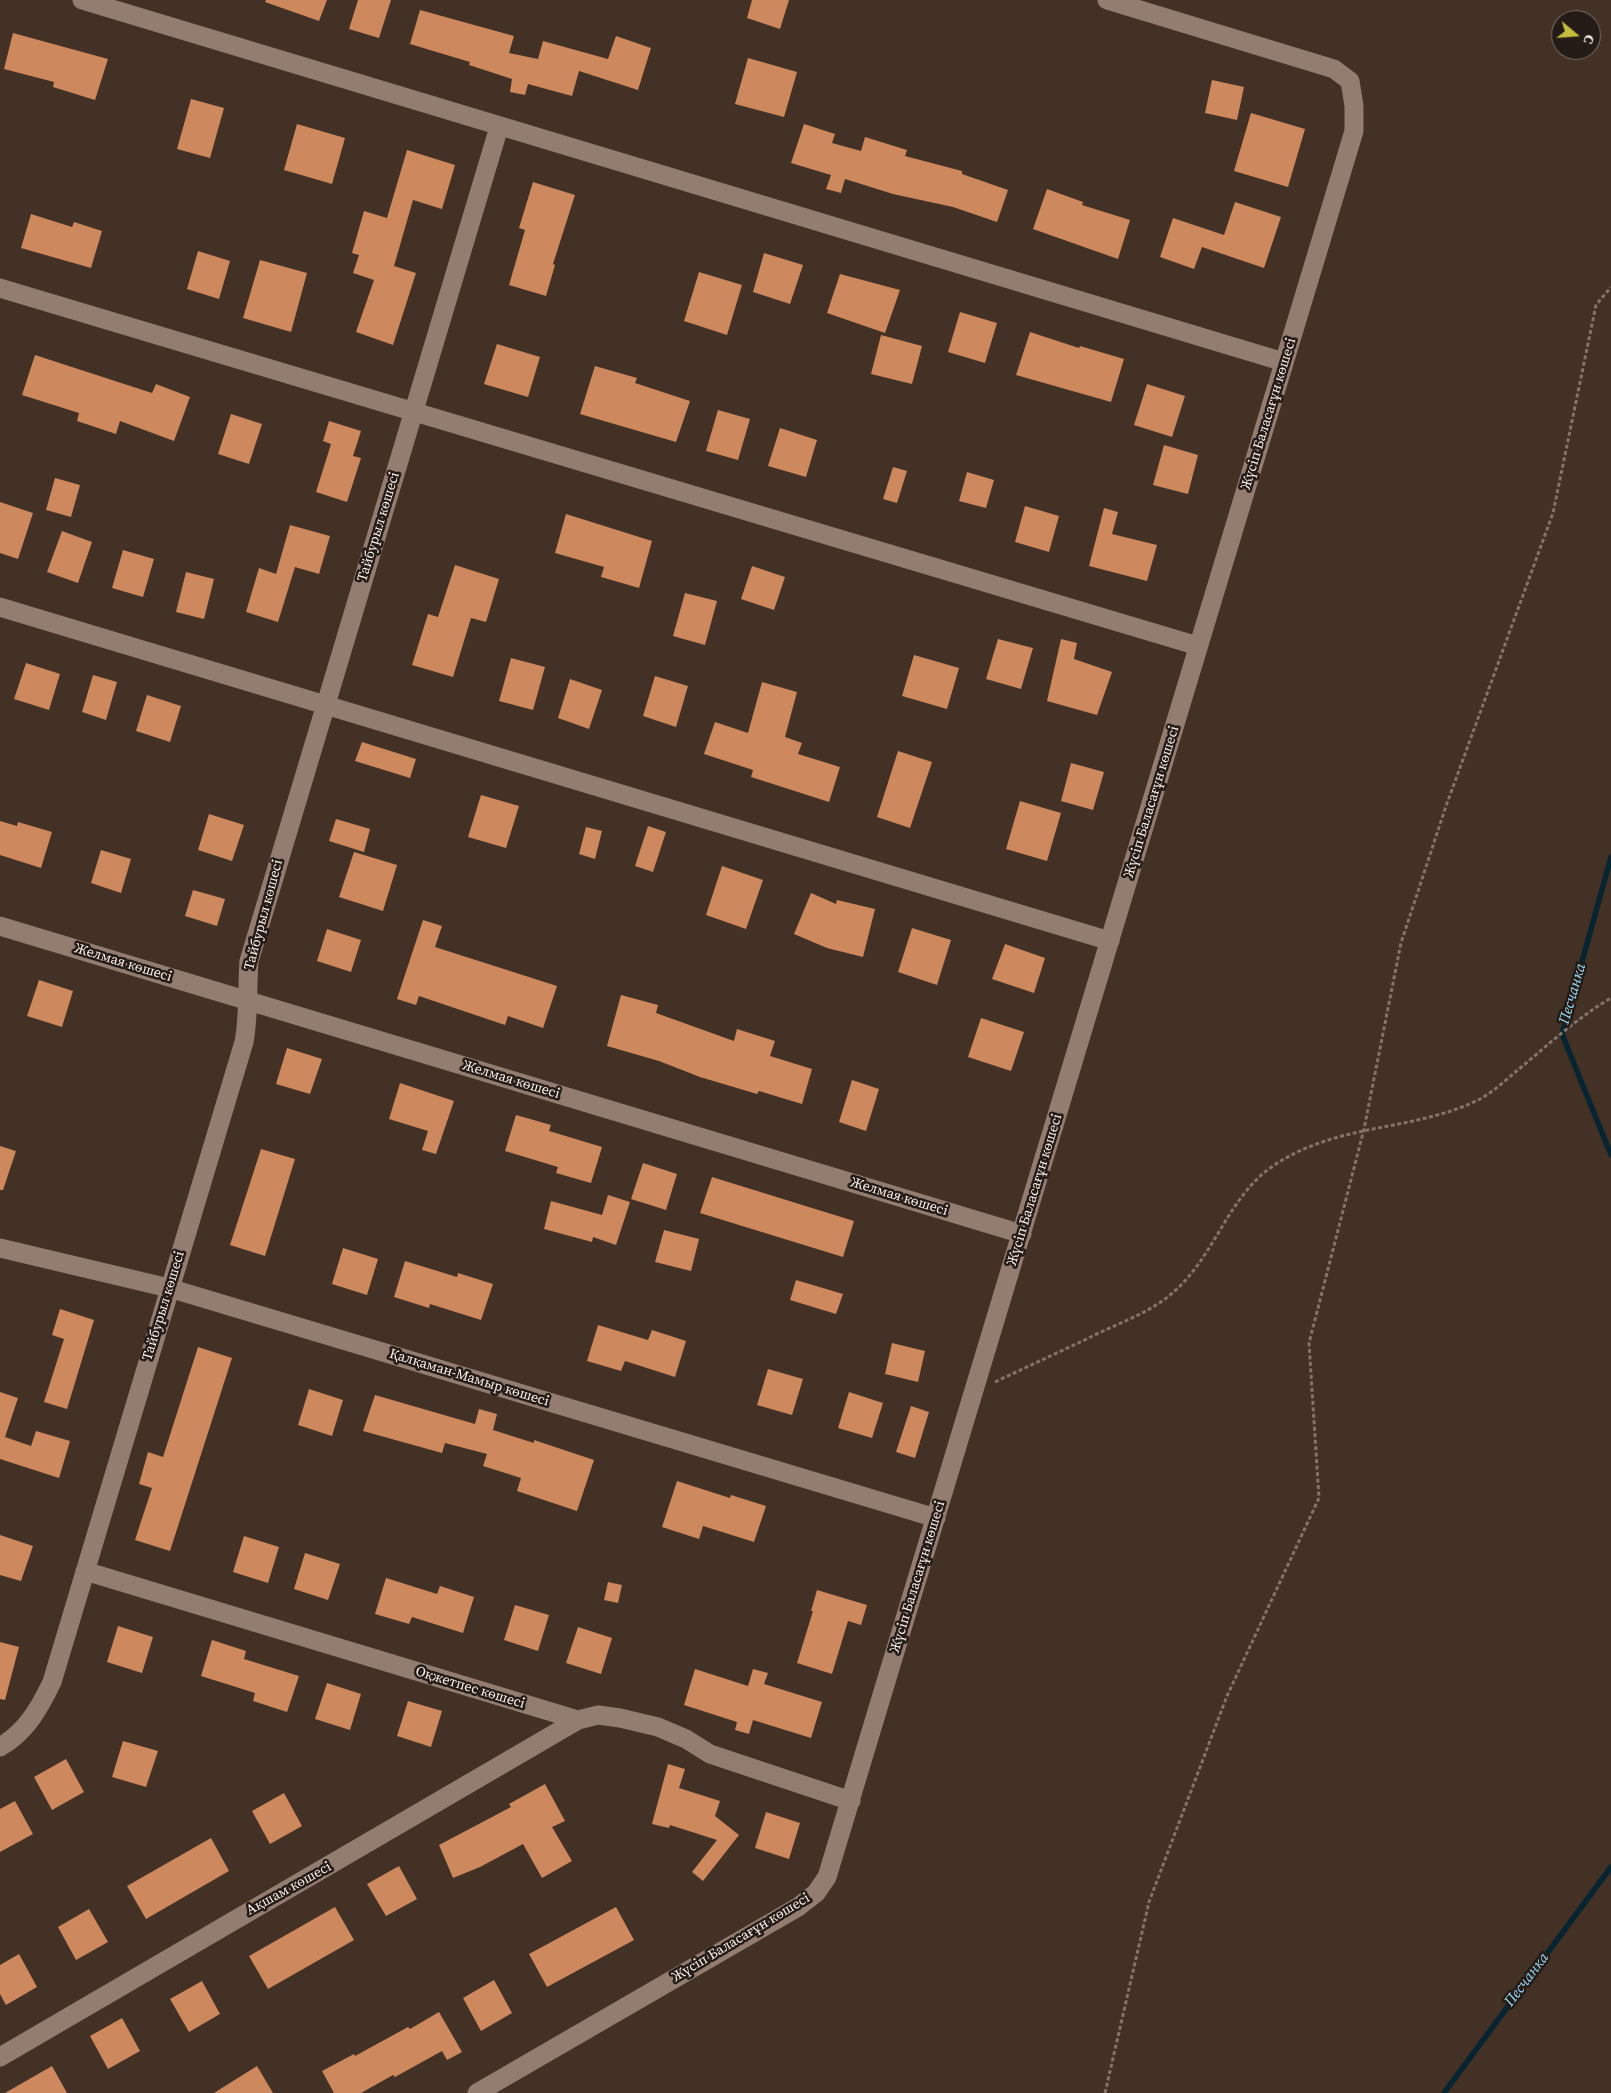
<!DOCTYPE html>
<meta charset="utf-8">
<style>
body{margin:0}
#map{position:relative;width:1611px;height:2093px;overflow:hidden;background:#433125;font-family:"Source Serif 4",serif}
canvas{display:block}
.north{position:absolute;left:1551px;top:10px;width:50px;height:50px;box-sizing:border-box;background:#241b16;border:1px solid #7b716b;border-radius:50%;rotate:108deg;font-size:14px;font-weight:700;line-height:20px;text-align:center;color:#fef2eb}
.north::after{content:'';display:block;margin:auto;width:18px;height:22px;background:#c4bc3e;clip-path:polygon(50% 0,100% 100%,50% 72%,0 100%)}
</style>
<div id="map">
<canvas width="1611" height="2093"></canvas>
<div class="north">С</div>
</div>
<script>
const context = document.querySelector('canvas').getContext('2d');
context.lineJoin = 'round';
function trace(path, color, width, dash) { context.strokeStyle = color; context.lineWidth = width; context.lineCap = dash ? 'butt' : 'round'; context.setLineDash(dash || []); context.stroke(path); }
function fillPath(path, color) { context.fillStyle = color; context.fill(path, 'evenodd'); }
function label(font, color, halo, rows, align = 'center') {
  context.font = font + ' "Source Serif 4",serif'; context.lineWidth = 5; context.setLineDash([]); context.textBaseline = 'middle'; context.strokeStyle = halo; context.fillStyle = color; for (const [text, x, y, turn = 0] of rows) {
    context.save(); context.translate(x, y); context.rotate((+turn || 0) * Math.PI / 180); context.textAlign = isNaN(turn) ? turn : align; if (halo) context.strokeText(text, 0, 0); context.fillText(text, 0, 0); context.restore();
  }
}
trace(new Path2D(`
 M1611,857L1562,1034L1611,1155
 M1444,2093L1611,1867`), '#072431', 5.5);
fillPath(new Path2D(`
 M266,0H327L319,21L265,2Z
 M358,0H391L379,38L349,29Z
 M752,0H789L780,29L747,18Z
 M420,10L514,36L509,53L538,59L543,41L608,59L616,36L651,48L638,90L579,71L572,96L528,84L525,95L510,92L512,79L469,65L470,62L410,44Z
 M13,33L108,59L95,100L53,87L54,82L4,69Z
 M748,58L797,72L784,117L735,104Z
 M1212,80L1244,87L1237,120L1205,113Z
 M191,99L224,108L210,158L177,149Z
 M1251,113L1305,129L1288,187L1234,171Z
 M297,124L345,138L332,184L284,170Z
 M804,124L835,134L832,143L861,151L865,137L907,150L905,156L962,171V174L1008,190L997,222L953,207L893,194L845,179L841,193L826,189L831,175L791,163Z
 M407,150L455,165L442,209L413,200L394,266L416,273L393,345L356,332L374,280L353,273L359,255L352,253L364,211L387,218Z
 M533,182L575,195L553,264L555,265L546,296L509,285L525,230L519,228Z
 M1047,189L1083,202L1082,205L1130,220L1118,259L1033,229Z
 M1235,202L1281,217L1264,268L1202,247L1194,269L1160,257L1173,218L1224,235Z
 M31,214L72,227L74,222L102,231L91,268L21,248Z
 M198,251L230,261L219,299L187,289Z
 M764,253L803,265L790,304L753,292Z
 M260,260L307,273L291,332L243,318Z
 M699,272L742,285L727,335L684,321Z
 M840,274L900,290L885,333L827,313Z
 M960,312L997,323L985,363L948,352Z
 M1030,332L1079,348L1080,346L1124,359L1111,402L1016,375Z
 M881,335L922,346L912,384L871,374Z
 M497,344L540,357L528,397L484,384Z
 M35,355L152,393L156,384L190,397L174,441L120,421L116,434L77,421L79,413L22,395Z
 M595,366L637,378L635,383L690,401L676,442L580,414Z
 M1147,384L1185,396L1172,437L1134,425Z
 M718,410L750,419L738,460L706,451Z
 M231,414L262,424L249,464L218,454Z
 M329,421L361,431L353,456L361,458L347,502L316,492L331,444L323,441Z
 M780,428L817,440L806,477L768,466Z
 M1164,445L1198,455L1188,494L1153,485Z
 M893,467L907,471L897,503L883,499Z
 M967,472L994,480L986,508L959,501Z
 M55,478L80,485L71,517L46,510Z
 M0,502L33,513L18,559L0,553Z
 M1025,506L1059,516L1049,552L1015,542Z
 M1104,508L1118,512L1112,534L1157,545L1147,581L1089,566Z
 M566,514L652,541L639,588L601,577L604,567L555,553Z
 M290,525L330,536L319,574L295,567L278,622L246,612L259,568L276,574Z
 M62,531L92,542L78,583L47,572Z
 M123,550L154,559L143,597L112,588Z
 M455,565L499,579L486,622L471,618L453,677L412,665L428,614L438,617Z
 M752,566L785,577L774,610L741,599Z
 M186,572L214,579L204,619L176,612Z
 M685,593L717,601L705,645L673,636Z
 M998,639L1033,648L1021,689L986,679Z
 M1061,639L1077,643L1074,659L1112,672L1097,715L1047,701Z
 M914,655L959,668L947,709L902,696Z
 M511,658L545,667L533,710L499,701Z
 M26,663L60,674L49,710L14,699Z
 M93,675L117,682L106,720L82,712Z
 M655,676L688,686L676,727L643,716Z
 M570,679L602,690L589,729L558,718Z
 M762,682L797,692L785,737L802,743L798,754L840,767L829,802L751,777L753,770L704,754L715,722L748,733Z
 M147,695L181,706L170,742L136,731Z
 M362,742L416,759L410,778L355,761Z
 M898,751L932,762L910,828L877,817Z
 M1071,763L1104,772L1093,810L1061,801Z
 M481,795L519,806L506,848L468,837Z
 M1020,801L1061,813L1047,861L1006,849Z
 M209,814L244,825L232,861L198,850Z
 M336,819L370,829L364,852L329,841Z
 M0,821L17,826L18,822L52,832L41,868L0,855Z
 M648,826L666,832L653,872L635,866Z
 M586,827L602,831L595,859L579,854Z
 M101,850L131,859L121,893L91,883Z
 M354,852L397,865L383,911L339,897Z
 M722,866L763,880L746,929L706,915Z
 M193,890L225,899L217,926L185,916Z
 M811,893L836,904L837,900L875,909L863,957L827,948L794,934Z
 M423,920L442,926L435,947L557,986L543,1028L508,1016L505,1025L419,996L416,1005L397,999Z
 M912,928L951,940L937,985L898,972Z
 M327,929L361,940L351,972L317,961Z
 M1005,944L1045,958L1034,993L992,979Z
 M39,980L73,991L62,1027L27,1016Z
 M621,995L658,1005L656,1013L734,1041L737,1029L775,1041L770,1056L812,1069L802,1104L759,1091L757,1094L700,1077L659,1061L607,1046Z
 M981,1018L1024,1032L1011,1071L968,1057Z
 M287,1048L322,1059L310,1094L276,1084Z
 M852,1080L879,1089L866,1131L839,1122Z
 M400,1083L454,1101L436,1154L422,1150L428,1131L389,1119Z
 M516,1115L551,1125L549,1131L602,1147L591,1183L556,1173L558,1167L505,1151Z
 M0,1146L16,1151L3,1190H0Z
 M261,1149L295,1159L265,1256L230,1245Z
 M643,1163L677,1174L666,1210L631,1199Z
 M712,1177L854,1221L843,1257L700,1213Z
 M608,1195L630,1202L616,1245L593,1237L592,1242L544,1229L551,1201L602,1215Z
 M664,1230L699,1239L691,1271L655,1262Z
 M343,1248L378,1259L367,1295L332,1284Z
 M405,1261L457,1277L458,1273L493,1284L481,1320L430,1304L429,1308L394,1297Z
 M796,1280L843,1294L836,1314L790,1300Z
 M60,1309L94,1320L67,1409L44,1402L64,1339L52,1335Z
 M598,1325L648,1340L652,1330L686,1341L675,1377L625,1361L621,1371L587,1361Z
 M892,1343L925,1351L918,1382L885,1374Z
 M198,1347L232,1358L170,1551L135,1540L152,1488L139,1484L148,1452L163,1457Z
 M768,1369L803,1379L792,1415L757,1405Z
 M309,1389L343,1400L332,1436L298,1425Z
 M0,1392L18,1398L5,1437L31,1446L36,1431L70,1441L59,1478L0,1459Z
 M849,1392L883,1403L872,1438L838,1428Z
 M375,1395L475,1424L479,1409L497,1414L493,1430L534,1443V1440L594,1460L577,1511L517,1491L521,1478L483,1466L487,1454L445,1443L442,1453L363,1431Z
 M911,1406L929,1412L915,1458L896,1452Z
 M677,1481L730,1498L731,1495L766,1506L754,1542L703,1526L699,1539L662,1527Z
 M0,1535L33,1546L21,1581L0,1575Z
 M244,1536L279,1547L268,1583L233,1572Z
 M305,1553L340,1564L328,1600L294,1589Z
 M386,1578L437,1594L440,1586L474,1597L463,1633L412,1617L409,1624L375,1614Z
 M608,1582L622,1585L618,1603L604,1600Z
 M817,1590L867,1605L861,1625L848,1621L832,1674L797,1663L813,1611H811Z
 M515,1605L549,1615L538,1651L504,1640Z
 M118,1626L153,1637L142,1673L107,1662Z
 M578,1627L612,1638L601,1674L566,1663Z
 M212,1640L246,1651L244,1659L299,1676L287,1712L253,1701L255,1693L201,1676Z
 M0,1642L19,1647L5,1700L0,1699Z
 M695,1669L748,1686L753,1669L768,1673L764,1684L822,1702L811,1738L753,1720L749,1734L735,1730L737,1722L684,1705Z
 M327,1683L361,1694L350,1730L315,1719Z
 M408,1701L442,1711L431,1747L397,1736Z
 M123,1741L158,1751L146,1787L112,1777Z
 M66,1759L84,1792L52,1810L34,1777Z
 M668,1764L685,1769L679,1788L720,1801L715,1816L739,1835L703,1881L692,1872L717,1840L670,1825L669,1828L652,1824Z
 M545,1784L565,1821L552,1827L572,1861L542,1878L523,1844L480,1867L453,1878L439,1845L511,1807L509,1804Z
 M284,1793L302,1826L270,1844L252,1811Z
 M15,1801L33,1834L0,1852V1809Z
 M766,1812L800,1823L789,1859L755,1848Z
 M211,1838L229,1871L146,1919L127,1886Z
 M399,1866L417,1899L386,1916L367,1884Z
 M335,1907L354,1940L268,1989L249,1956Z
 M616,1907L634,1940L547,1987L529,1954Z
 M89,1909L108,1942L76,1960L58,1927Z
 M19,1954L37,1987L6,2005L0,1994V1965Z
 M494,1980L512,2013L481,2031L463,1998Z
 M202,1981L220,2014L189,2032L170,1999Z
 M439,2012L462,2052L447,2060L442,2051L395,2077L393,2075L361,2093H334L322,2071L354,2054L355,2056L408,2027L410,2029Z
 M122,2018L140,2051L108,2069L90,2036Z
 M52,2066L67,2093H5Z
 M257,2066L273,2093H214Z`), '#ce885d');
trace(new Path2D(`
 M995,1382C1031,1365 1066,1349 1101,1332C1129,1319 1157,1309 1179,1287C1216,1251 1230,1195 1273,1166C1337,1122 1415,1132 1480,1099C1493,1092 1507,1079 1519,1069C1549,1044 1577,1018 1611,998
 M1105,2093L1149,1902L1227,1696L1319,1498L1309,1343L1364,1129L1401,943L1446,806L1553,513L1596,305L1611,287`), '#837369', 3, [4, 2.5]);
trace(new Path2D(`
 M82,0L1284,362
 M0,288L1198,646
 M0,607L1110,941
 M0,926L1022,1234
 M0,1248L169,1288L936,1518
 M85,1571L578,1720L598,1715L620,1718L658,1727L686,1739L710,1754L851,1801
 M0,1747C26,1732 39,1709 52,1682L244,1042C249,1016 247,988 249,961L499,127
 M0,2057L578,1720
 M477,2093L798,1907L816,1893L827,1877L1354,131V106L1350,81L1334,69L1107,0`), '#927d70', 19);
label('14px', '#fef2eb', '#241b16', [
 ["Жүсіп Баласағұн көшесі",1269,414,-73],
 ["Тайбурыл көшесі",379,527,-73],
 ["Жүсіп Баласағұн көшесі",1152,802,-73],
 ["Тайбурыл көшесі",264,915,-75],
 ["Желмая көшесі",123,963,17],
 ["Желмая көшесі",511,1080,17],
 ["Жүсіп Баласағұн көшесі",1035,1190,-73],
 ["Желмая көшесі",899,1197,17],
 ["Тайбурыл көшесі",164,1306,-73],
 ["Қалқаман-Мамыр көшесі",469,1378,17],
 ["Жүсіп Баласағұн көшесі",918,1577,-73],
 ["Оқжетпес көшесі",470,1688,17],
 ["Ақшам көшесі",289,1889,-29],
 ["Жүсіп Баласағұн көшесі",741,1938,-31]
]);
label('italic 15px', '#99dbfc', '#241b16', [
 ["Песчанка",1573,994,-74],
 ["Песчанка",1527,1980,-53]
]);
</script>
